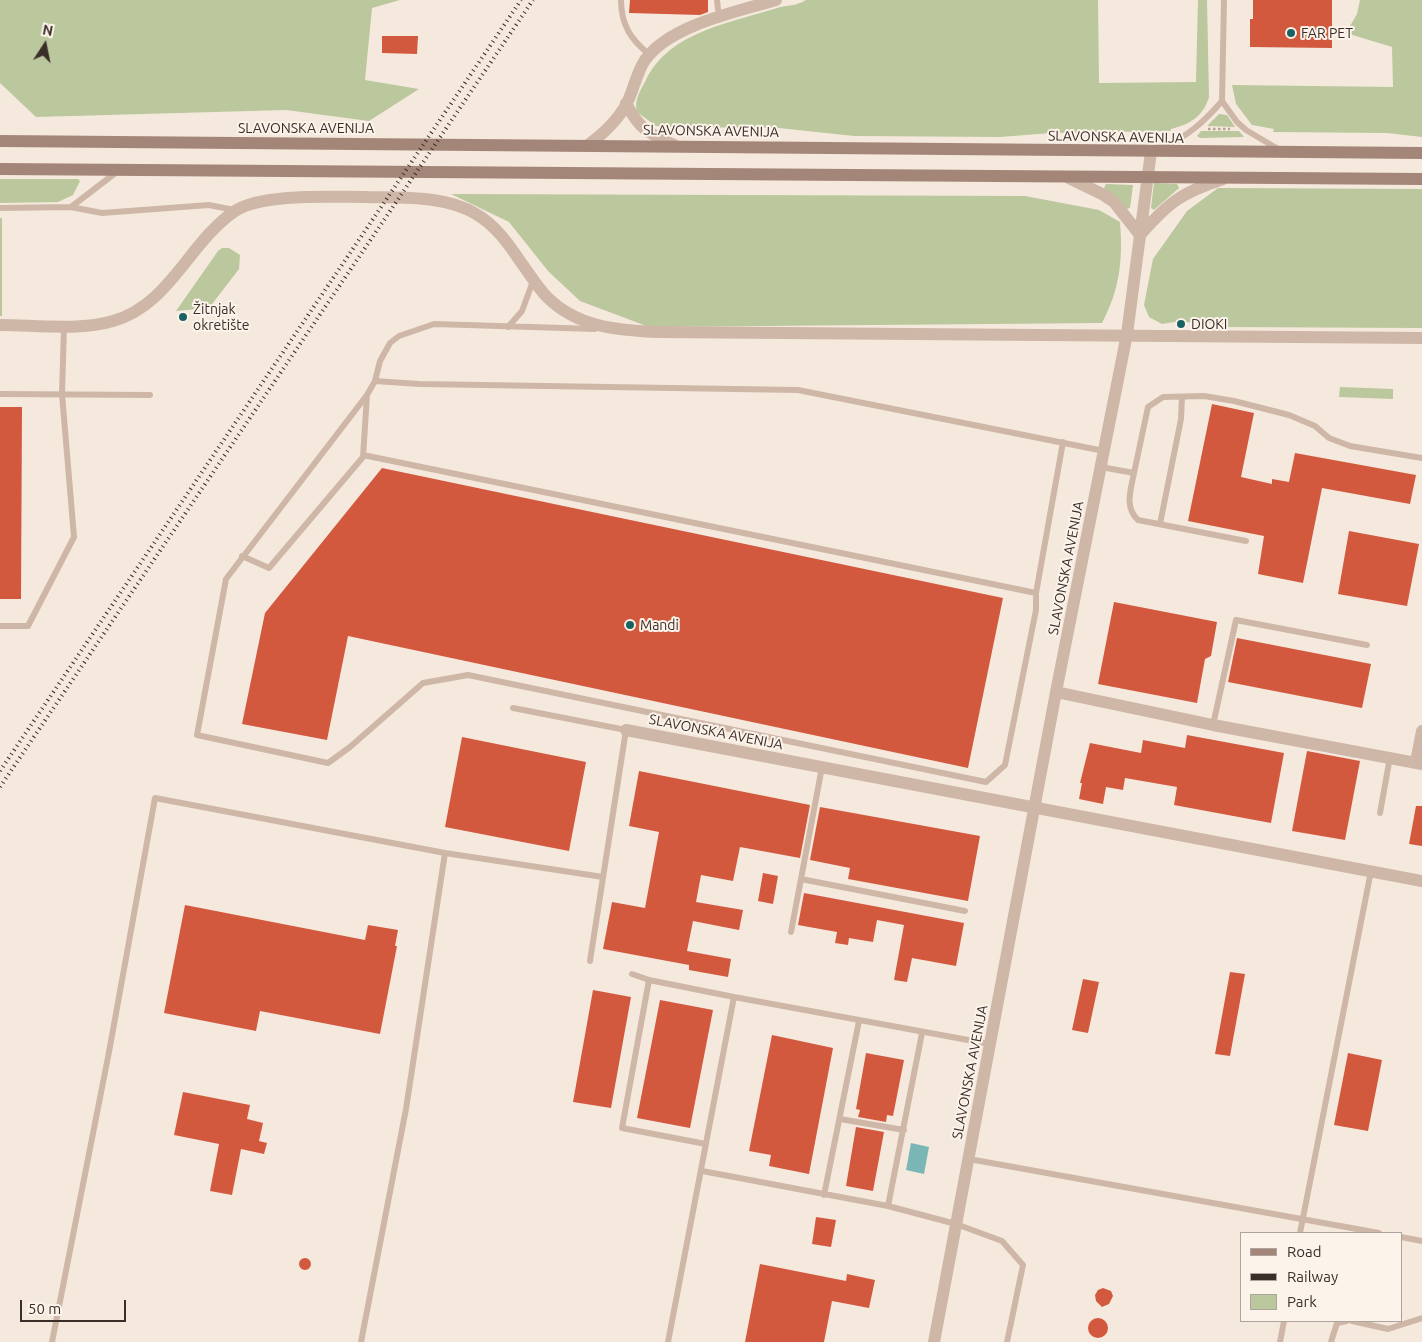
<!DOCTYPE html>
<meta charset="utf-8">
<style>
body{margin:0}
#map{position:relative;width:1422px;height:1342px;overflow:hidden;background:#f5e9de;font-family:Ubuntu,sans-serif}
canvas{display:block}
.legend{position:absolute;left:1240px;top:1232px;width:162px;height:90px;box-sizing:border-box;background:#fcf3eb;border:1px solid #afa49d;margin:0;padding:6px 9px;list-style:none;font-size:15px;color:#3b2e29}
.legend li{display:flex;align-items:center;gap:10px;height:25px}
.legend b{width:25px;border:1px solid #afa49d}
.north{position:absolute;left:20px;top:20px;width:50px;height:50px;-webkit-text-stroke:4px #fcf3eb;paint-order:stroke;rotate:11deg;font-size:14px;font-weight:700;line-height:20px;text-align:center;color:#3b2e29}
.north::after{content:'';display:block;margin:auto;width:18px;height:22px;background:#3b2e29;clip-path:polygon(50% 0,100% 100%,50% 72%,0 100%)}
.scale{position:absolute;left:20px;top:1300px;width:106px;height:22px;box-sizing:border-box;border:2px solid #3b2e29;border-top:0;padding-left:6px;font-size:15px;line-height:18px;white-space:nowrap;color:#3b2e29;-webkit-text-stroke:4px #fcf3eb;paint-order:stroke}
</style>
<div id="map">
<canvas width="1422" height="1342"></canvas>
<ul class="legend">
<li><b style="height:6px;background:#a48679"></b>Road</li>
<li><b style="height:6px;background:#3b2e29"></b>Railway</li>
<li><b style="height:14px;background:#bbc79c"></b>Park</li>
</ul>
<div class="north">N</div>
<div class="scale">50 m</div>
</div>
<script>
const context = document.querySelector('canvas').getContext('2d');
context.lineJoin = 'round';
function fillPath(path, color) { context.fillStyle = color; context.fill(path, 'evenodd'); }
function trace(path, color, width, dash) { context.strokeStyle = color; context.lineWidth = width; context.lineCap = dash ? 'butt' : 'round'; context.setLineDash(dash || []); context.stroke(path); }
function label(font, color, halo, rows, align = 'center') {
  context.font = font + ' Ubuntu,sans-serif'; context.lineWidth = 4; context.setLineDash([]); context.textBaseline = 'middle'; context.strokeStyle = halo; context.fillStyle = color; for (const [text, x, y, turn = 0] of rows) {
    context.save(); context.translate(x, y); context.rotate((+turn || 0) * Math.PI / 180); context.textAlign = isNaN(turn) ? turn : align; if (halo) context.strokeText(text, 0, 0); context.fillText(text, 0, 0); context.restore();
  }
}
fillPath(new Path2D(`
 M0,0H400L372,8L365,80L419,89L369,121L286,110L36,117L0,83Z
 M806,0H1098L1099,83L1196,82L1198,0H1207L1209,97C1203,117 1190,124 1171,129L1170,131L1051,133L1000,137L854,136L779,128L670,127L656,126L637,112C634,100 640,91 646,80C669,32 730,23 777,8C787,5 797,6 806,0Z
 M1360,0H1422V137L1387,133L1273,132L1274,129L1252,125L1236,104L1232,85L1393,87L1392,47L1346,33L1357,14Z
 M1219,114L1227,115L1235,127L1207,126Z
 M1201,131H1239L1244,137L1200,138L1197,136Z
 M0,179H78L80,181L73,195L58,202L0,203Z
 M1154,183L1177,184L1179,188L1154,210L1151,208Z
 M1106,184L1133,185L1130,208L1127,209L1106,190L1104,188Z
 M1218,188L1422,189V328L1222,327L1217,323L1174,322L1162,324L1149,317L1144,305L1153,259L1187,211Z
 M451,194L1025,196L1099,210L1120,222C1123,260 1120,289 1102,323L649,327L580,301L548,271L509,222Z
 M0,218H2V316H0Z
 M222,248H229L240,255L239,269L209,308L176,311L218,251Z
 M1340,387L1393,389V399L1339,397Z`), '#bbc79c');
fillPath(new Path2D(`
 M911,1143L929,1147L924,1174L906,1170Z`), '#79b6b5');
fillPath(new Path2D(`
 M630,0H708V12L700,15L629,13Z
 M1253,0H1332V48L1250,47V19H1253Z
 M382,36H418L417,54L382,53Z
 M1212,404L1254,413L1241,477L1272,484V479L1289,482L1295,453L1416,475L1410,504L1322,488L1303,583L1258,574L1264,536L1188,521Z
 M0,407H22L21,599H0Z
 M382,468L1003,598L968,768L348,636L327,740L242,724L265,613Z
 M1349,531L1419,544L1407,606L1338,594Z
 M1114,602L1217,622L1211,656L1205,659L1197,703L1098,684Z
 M1237,638L1371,664L1362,708L1228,682Z
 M1187,735L1284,753L1271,823L1174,805L1177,787L1125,778L1123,790L1106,787L1103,804L1079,799L1082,783H1080L1090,743L1141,753L1143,740L1185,748Z
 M462,737L586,762L569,851L445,827Z
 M1307,751L1360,761L1345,840L1292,831Z
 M639,771L810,805L800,858L740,847L733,881L701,875L696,902L743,910L739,930L693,921L687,951L731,959L728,977L689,970V965L603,949L612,902L645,908L659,832L629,826Z
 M1416,806H1422V846L1409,844Z
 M820,807L980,836L968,901L848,879L850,868L810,860Z
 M763,873L778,876L773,904L758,901Z
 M804,893L964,923L956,966L912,958L907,982L894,980L904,925L877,920L873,942L849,938L848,945L835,943L837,932L798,925Z
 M185,905L365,940L368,925L398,930L395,946H397L380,1034L260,1011L256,1031L164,1013Z
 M1230,972L1245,974L1230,1056L1215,1054Z
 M1083,979L1099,982L1088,1033L1072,1030Z
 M593,990L631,997L611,1108L573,1102Z
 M660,1000L713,1010L690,1128L637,1118Z
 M772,1035L833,1048L809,1174L769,1166L771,1155L749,1151Z
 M866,1053L904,1060L893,1116L887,1115L886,1122L858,1117L860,1110L856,1109Z
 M1348,1053L1382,1060L1368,1131L1334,1125Z
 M183,1092L250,1105L247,1119L263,1123L259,1141L267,1143L264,1154L241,1149L232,1195L210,1191L219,1144L174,1135Z
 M856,1127L884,1132L873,1191L846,1186Z
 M816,1217L836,1220L831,1247L812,1244Z
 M299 1264a6 6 0 1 1 12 0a6 6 0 1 1-12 0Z
 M760,1264L846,1281L847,1274L875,1280L869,1308L832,1301L824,1342H745Z
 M1103,1288L1111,1291L1113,1296L1109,1304L1102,1307L1096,1301L1095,1295L1098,1290Z
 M1088 1328a10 10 0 1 1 20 0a10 10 0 1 1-20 0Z`), '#d3593e');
trace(new Path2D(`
 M1208,129H1230`), '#bca192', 2.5, [2.5, 2.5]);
trace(new Path2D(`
 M621,0C621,25 631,40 650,55
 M717,0L719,18
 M1224,0L1222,101L1237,122L1246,130L1278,149
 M1163,147C1188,136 1204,122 1222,101
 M71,207L118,171
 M0,208L71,207L102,213L209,205L234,210
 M508,327L522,311L533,281
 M595,329L434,324L399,336L390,343L380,361L375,381L419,384L798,390L1104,451
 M0,394L150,395
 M367,395L226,579L197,735L328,763L350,747L423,683L468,675L986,782L1005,765L1036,610V593L1063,442
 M363,455L1036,593
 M1101,467L1134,473C1131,489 1124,507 1138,520L1246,541
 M1134,473L1148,407L1163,397L1204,396L1234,401L1289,415L1315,426L1329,438L1350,446L1422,458
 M1160,524L1181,419L1182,397
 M242,556L269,568L363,457L367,395L375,381
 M0,626H28L74,537L62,394L64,327
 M513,708L626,730L590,961
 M1213,725L1236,620L1367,645
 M1380,813L1390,757
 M801,879L965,911
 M791,932L822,767
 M632,974L649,980L734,997
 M649,980L622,1128L706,1144
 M840,1119L904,1130
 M969,1159L1379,1233
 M702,1171L888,1206L956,1224L1002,1241L1023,1265L1007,1342
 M824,1195L859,1021
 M888,1206L922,1033
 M1300,1233L1371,871
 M1401,1237L1422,1241
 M1352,1321L1388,1329L1422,1318
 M52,1342L109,1052L155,798L445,853L603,877
 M361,1342L406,1109L445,853
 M668,1342L734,997L990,1044
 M1280,1342L1284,1321
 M1331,1342L1337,1323L1347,1321`), '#cfb7a8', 6);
trace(new Path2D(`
 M626,103C639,129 648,133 674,145
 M588,145C603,134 618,120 627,103C634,89 636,74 645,60C670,25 736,12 776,0
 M1069,178L1102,194L1114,202L1140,235
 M1140,235C1169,202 1181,193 1223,179
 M1056,692L1213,725L1422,764
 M626,730L1422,881
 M1416,762L1422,731
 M934,1342L1056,692L1127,334L1151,152`), '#cfb7a8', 12);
trace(new Path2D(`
 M0,325C34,325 80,331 113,321C170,305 189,242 235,211C262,193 332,197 365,197C401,198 445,195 476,214C495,225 508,243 520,261C529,273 537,287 547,297C577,327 616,330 656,332L1422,338`), '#cfb7a8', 12);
trace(new Path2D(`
 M0,141L1422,153
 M0,169L1422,179`), '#a48679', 12);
trace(new Path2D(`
 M0,771L521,0
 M0,787L533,0`), '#3b2e29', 4, [1, 4]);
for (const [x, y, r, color] of [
 [1291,33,5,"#196262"],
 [183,317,5,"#196262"],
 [1181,324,5,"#196262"],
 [630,625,5,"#196262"]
]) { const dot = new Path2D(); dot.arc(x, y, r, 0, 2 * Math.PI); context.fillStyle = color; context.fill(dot); trace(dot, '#fcf3eb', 2); }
label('14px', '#3b2e29', '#fcf3eb', [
 ["FAR PET",1301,33],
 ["Žitnjak",193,309],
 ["okretište",193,325],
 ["DIOKI",1191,324],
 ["Mandi",640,625]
], 'left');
label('14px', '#3b2e29', '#fcf3eb', [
 ["SLAVONSKA AVENIJA",306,128],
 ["SLAVONSKA AVENIJA",711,131,1],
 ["SLAVONSKA AVENIJA",1116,137,1],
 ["SLAVONSKA AVENIJA",1066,568,-79],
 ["SLAVONSKA AVENIJA",716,732,11],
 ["SLAVONSKA AVENIJA",970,1072,-79]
]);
</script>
